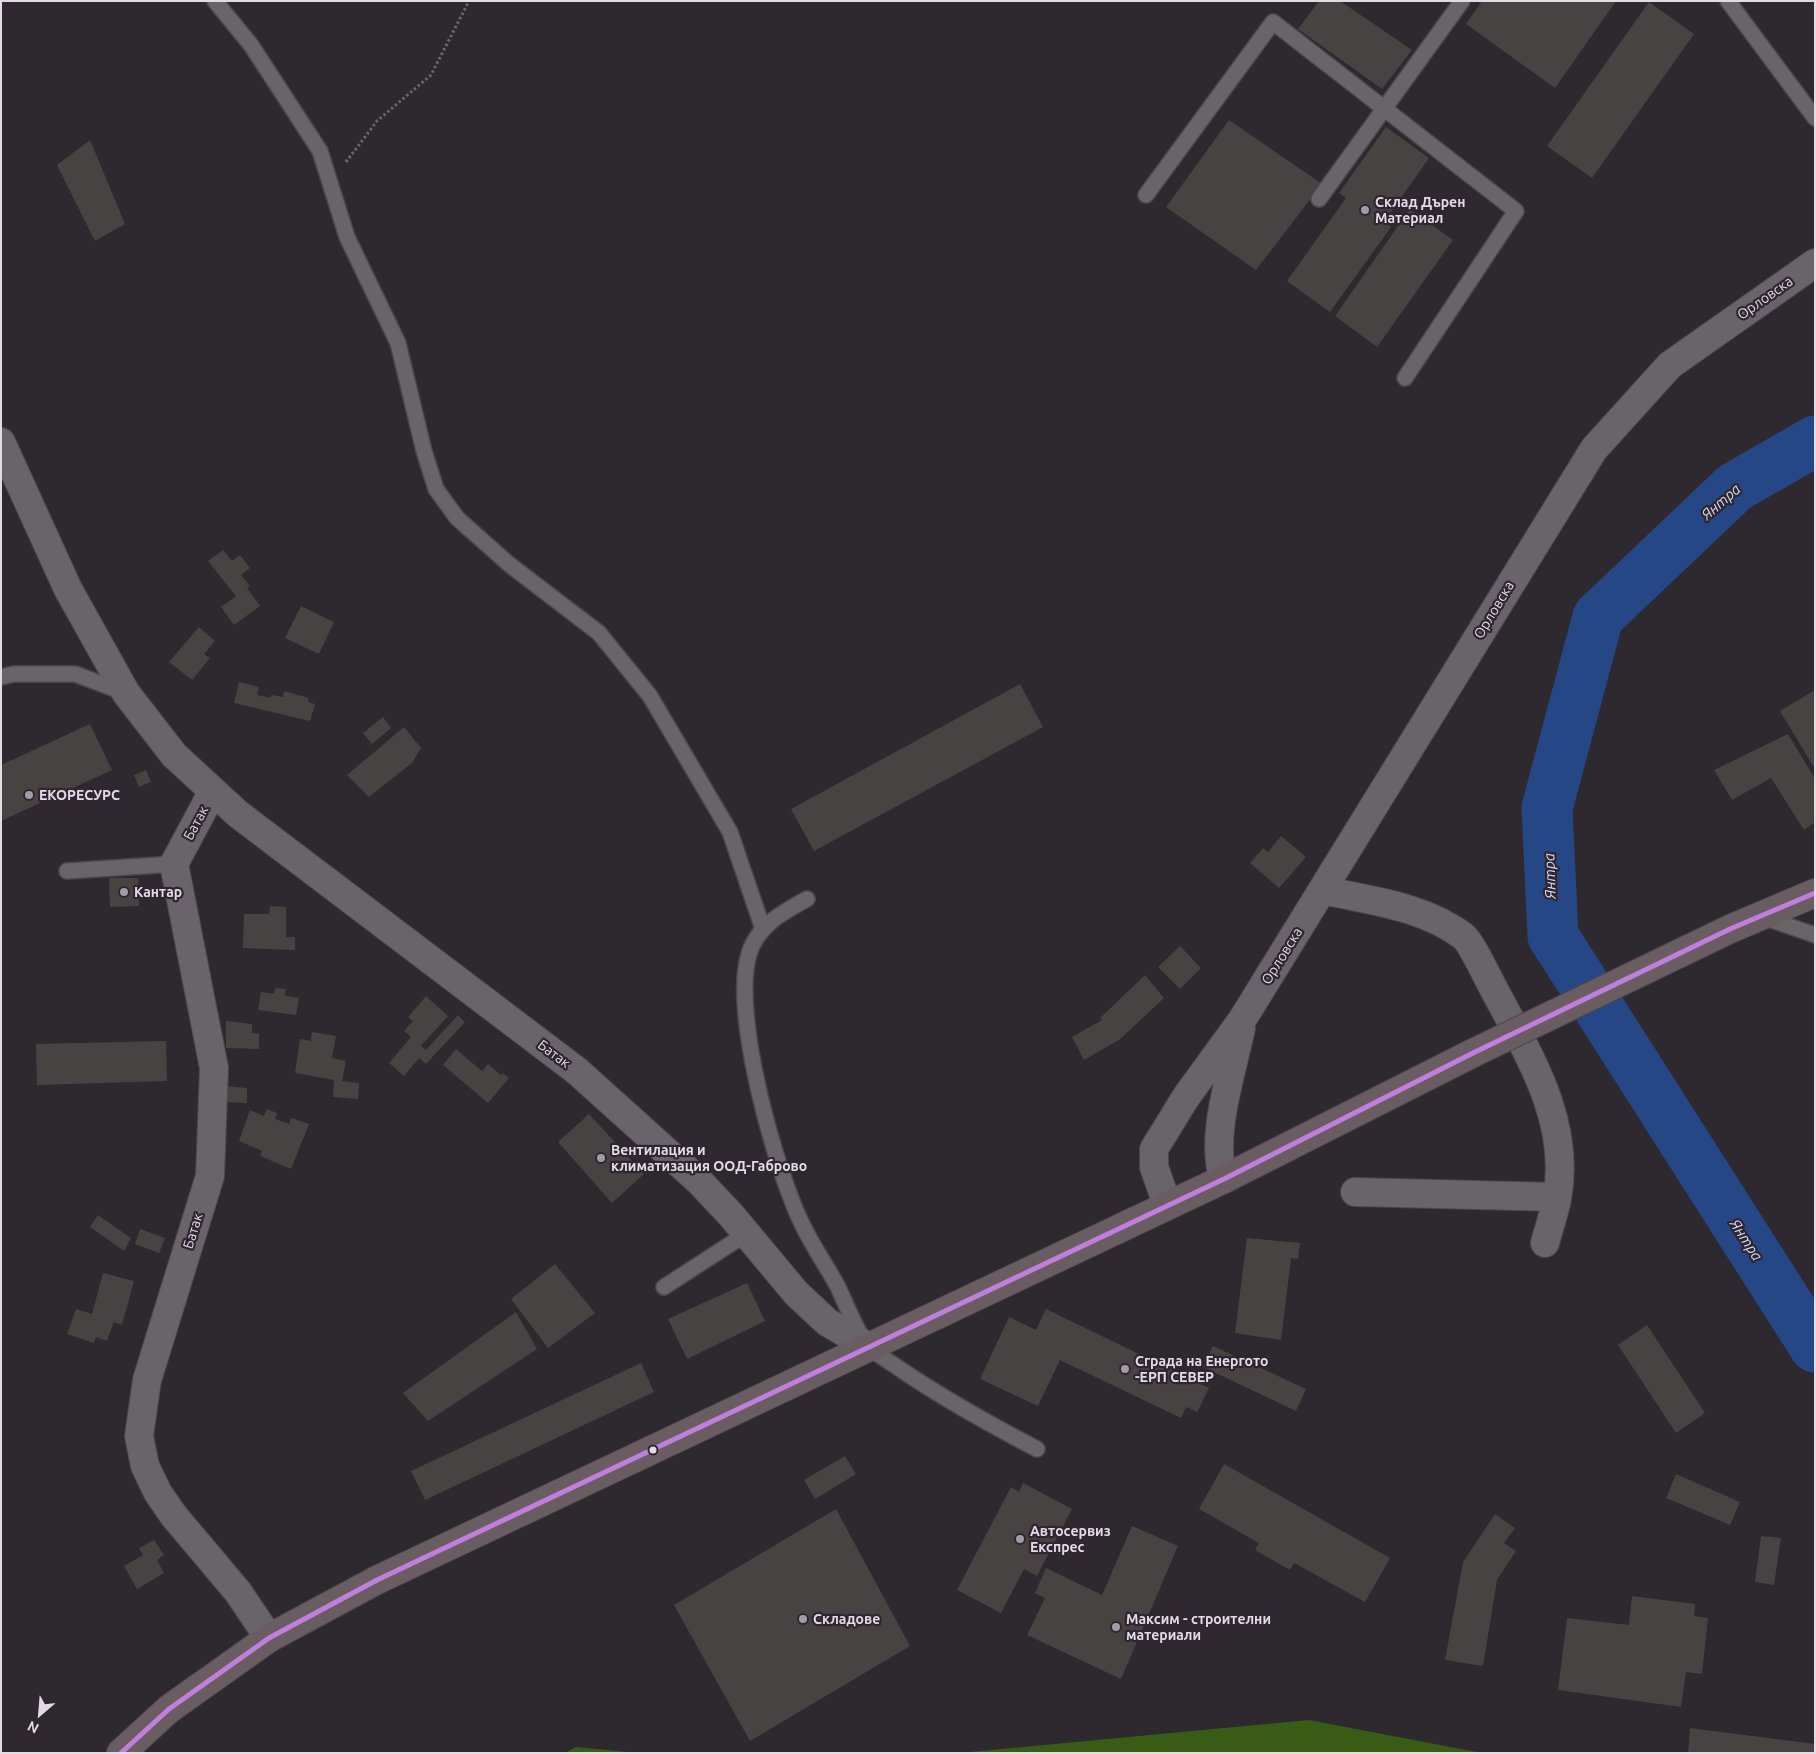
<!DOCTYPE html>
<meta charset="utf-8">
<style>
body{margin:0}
#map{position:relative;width:1816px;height:1754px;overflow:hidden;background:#2e282f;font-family:Ubuntu,sans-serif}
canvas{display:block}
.frame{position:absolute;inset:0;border:2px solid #e2dbe3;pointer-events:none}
.north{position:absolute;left:15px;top:1689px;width:50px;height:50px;-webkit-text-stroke:4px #302532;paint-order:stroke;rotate:207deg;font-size:14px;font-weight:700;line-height:20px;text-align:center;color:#e2dbe3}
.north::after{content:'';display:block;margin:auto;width:18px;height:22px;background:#e2dbe3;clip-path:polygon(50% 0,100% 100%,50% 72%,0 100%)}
</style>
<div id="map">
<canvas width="1816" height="1754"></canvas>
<div class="frame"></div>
<div class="north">N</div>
</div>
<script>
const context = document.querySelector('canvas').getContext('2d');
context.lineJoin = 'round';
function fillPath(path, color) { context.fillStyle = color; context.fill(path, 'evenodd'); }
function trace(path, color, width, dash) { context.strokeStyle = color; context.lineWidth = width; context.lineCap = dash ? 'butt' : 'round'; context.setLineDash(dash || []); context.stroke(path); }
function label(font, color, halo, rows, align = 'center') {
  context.font = font + ' Ubuntu,sans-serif'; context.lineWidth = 4.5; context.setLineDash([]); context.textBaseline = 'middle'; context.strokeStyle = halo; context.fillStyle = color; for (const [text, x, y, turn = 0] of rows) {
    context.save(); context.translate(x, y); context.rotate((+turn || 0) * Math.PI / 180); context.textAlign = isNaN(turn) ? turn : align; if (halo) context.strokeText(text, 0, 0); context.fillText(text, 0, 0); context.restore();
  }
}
fillPath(new Path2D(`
 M1309,1720L1482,1753H959Z
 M576,1747L639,1753H565Z`), '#385c16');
trace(new Path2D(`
 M1815,441L1735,487L1598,617L1547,808L1553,936L1815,1347`), '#264785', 51);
fillPath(new Path2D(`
 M1319,1H1340L1412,50L1382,89L1298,29Z
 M1482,1H1616L1555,88L1466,24Z
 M1649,2L1694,34L1592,178L1547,146Z
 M1229,120L1322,184L1256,270L1166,207Z
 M1386,127L1429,158L1384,222L1391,227L1330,312L1287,281L1346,198L1339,193Z
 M90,140L125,224L95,241L57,165Z
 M1410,209L1453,240L1377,347L1335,316Z
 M223,550L232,561L240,555L250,568L241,575L250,586L247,588L260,606L234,625L221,607L236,596L208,561Z
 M301,606L334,622L319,654L285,638Z
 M199,627L215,641L204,654L210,658L192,680L169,662Z
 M239,682L259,687L257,695L270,698L271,695L283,697L284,691L309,698L308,702L315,704L310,721L234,703Z
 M1020,684L1043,727L814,851L791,809Z
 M1815,690V769L1780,711Z
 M383,717L391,728L372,744L363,733Z
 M90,724L112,770L1,821V765Z
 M404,727L421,748L412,763L369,797L347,775Z
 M1788,734L1815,779V822L1804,830L1771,778L1732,800L1714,770Z
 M146,770L151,782L139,787L134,775Z
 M1281,836L1306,857L1279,888L1250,863L1263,848L1268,852Z
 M109,878H138L139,906L110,907Z
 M270,906L286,907V937H295V950L243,948L244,914H269Z
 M1180,946L1201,968L1180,989L1158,967Z
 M1145,975L1164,998L1119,1040L1084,1060L1072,1037L1102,1020L1100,1018Z
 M275,988L286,989L285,996L299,998L296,1015L258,1010L261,992L274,994Z
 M426,996L448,1016L421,1046L426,1050L458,1015L465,1022L426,1064L419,1058L404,1076L389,1063L411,1037L404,1031L413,1021L408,1017Z
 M226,1021L252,1024V1033L259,1034V1049L226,1048Z
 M312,1032L336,1036L332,1058L346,1061L342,1081L359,1083L358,1099L333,1097L334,1080L295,1073L300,1039L311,1041Z
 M166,1041L167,1081L37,1085L36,1044Z
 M456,1049L482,1071L488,1064L501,1075L503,1073L509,1078L488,1103L443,1065Z
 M226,1086L247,1088V1103L227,1102Z
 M267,1109L277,1113L275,1119L289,1124L291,1118L309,1124L291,1169L260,1156L262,1151L239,1141L250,1110L264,1116Z
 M589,1114L644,1174L612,1203L558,1142Z
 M98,1215L131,1238L124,1251L90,1227Z
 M140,1229L165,1238L159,1253L135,1244Z
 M1247,1238L1300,1243L1298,1259L1291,1258L1281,1340L1235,1333Z
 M555,1264L595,1313L548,1348L511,1299Z
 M103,1273L134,1281L122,1325L114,1322L107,1341L96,1337L94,1343L67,1334L76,1309L92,1314Z
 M747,1283L765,1321L687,1359L668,1319Z
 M1046,1309L1209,1388L1197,1412L1186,1407L1181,1418L1060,1360L1038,1406L980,1379L1009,1317L1036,1330Z
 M516,1312L537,1349L428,1421L403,1393Z
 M1647,1325L1705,1413L1676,1433L1618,1345Z
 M1213,1346L1306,1389L1296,1411L1203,1367Z
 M641,1363L654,1392L425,1500L411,1471Z
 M845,1456L856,1474L815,1499L804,1480Z
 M1224,1464L1390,1558L1365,1602L1294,1563L1290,1570L1255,1550L1259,1543L1199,1509Z
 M1676,1474L1740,1502L1730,1525L1666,1498Z
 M1023,1483L1072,1509L1037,1576L1024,1569L1001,1613L957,1590L1011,1487L1019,1492Z
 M836,1509L910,1646L750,1741L674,1605Z
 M1495,1514L1515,1528L1504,1543L1516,1551L1497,1580L1483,1666L1445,1660L1463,1562Z
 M1132,1526L1178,1546L1121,1679L1027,1635L1045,1598L1035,1593L1046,1568L1102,1595Z
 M1761,1536L1781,1538L1774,1585L1755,1582Z
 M154,1540L164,1555L157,1560L164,1573L137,1589L124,1566L143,1555L139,1548Z
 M1632,1596L1695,1604L1694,1616L1708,1618L1702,1674L1686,1672L1681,1707L1558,1690L1567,1618L1629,1625Z
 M1690,1728L1815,1744V1753H1688Z`), '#484343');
const lane = new Path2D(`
 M215,1L251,45L320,151L347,237L398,343L424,451L436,489L457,518L510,565L599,633L650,696L730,832L763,929
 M1728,1L1815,118
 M1146,195L1273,22L1516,211L1405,378
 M1319,199L1462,1
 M1,677L14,674H75L123,692
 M67,871L174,864
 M807,899C783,912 757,926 749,954C731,1013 776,1173 804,1228C814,1248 827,1267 838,1287C844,1300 860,1339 869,1347C879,1356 892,1363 903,1371C946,1400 991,1425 1037,1449
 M1760,916L1815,935
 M664,1287L746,1234`);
const street = new Path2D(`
 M1,442L68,589L126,693L174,755L238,814L577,1071L698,1180L731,1215L796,1293L827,1322L867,1346
 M213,791L174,864L214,1068L210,1176L147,1380L139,1436L145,1466L158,1493L174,1516L238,1592L269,1638
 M1323,890C1371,901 1423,906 1463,936C1472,943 1490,983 1497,995C1531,1059 1571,1123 1557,1199C1554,1213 1549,1228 1545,1243
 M1355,1192L1557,1197`);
const secondary = new Path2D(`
 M1224,1179C1209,1138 1232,1072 1241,1028
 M1167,1204L1154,1167V1149L1186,1097L1242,1020L1594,449L1670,365L1815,263`);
const primary = new Path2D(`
 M1730,929L1815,893
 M121,1753L169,1709L269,1638L377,1580L1224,1179L1473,1053`);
trace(lane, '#4b464c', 18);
trace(street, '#4b464c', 30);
trace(secondary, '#4b464c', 30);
trace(primary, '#4b464c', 30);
trace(new Path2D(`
 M346,162L377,121L431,75L469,1`), '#6a666a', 3, [2.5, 2.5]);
trace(lane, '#69646a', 15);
trace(street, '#69646a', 28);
trace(secondary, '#69646a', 28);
trace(primary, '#6a5d61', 28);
const primaryBridge = new Path2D(`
 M1473,1053L1730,929`);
trace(primaryBridge, '#4b464c', 30, []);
trace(primaryBridge, '#6a5d61', 28);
trace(new Path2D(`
 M121,1753L169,1709L269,1638L377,1580L1224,1179L1473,1053L1730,929L1815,893`), '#c07fdc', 5);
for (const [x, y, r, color] of [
 [1365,210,5,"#a39ca4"],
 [29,795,5,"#a39ca4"],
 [124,892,5,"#a39ca4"],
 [601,1158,5,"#a39ca4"],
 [1125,1369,5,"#a39ca4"],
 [653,1450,4.5,"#e2dbe3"],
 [1020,1539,5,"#a39ca4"],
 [803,1619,5,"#a39ca4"],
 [1116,1627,5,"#a39ca4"]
]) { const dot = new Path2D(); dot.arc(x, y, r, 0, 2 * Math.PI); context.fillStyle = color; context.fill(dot); trace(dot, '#302532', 2); }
label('bold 14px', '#e2dbe3', '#302532', [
 ["Склад Дърен",1375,202],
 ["Материал",1375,218],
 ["ЕКОРЕСУРС",39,795],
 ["Кантар",134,892],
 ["Вентилация и",611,1150],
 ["климатизация ООД-Габрово",611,1166],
 ["Сграда на Енергото",1135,1361],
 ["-ЕРП СЕВЕР",1135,1377],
 ["Автосервиз",1030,1531],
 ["Експрес",1030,1547],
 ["Складове",813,1619],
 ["Максим - строителни",1126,1619],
 ["материали",1126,1635]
], 'left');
label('14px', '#e2dbe3', '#302532', [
 ["Орловска",1765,298,-35],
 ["Орловска",1494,610,-59],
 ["Батак",196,823,-62],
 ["Орловска",1282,956,-58],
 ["Батак",554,1054,37],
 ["Батак",193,1231,-73]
]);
label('italic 15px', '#d1ddf0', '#302532', [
 ["Янтра",1721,502,-41],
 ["Янтра",1550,876,-92],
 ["Янтра",1746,1240,57]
]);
</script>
